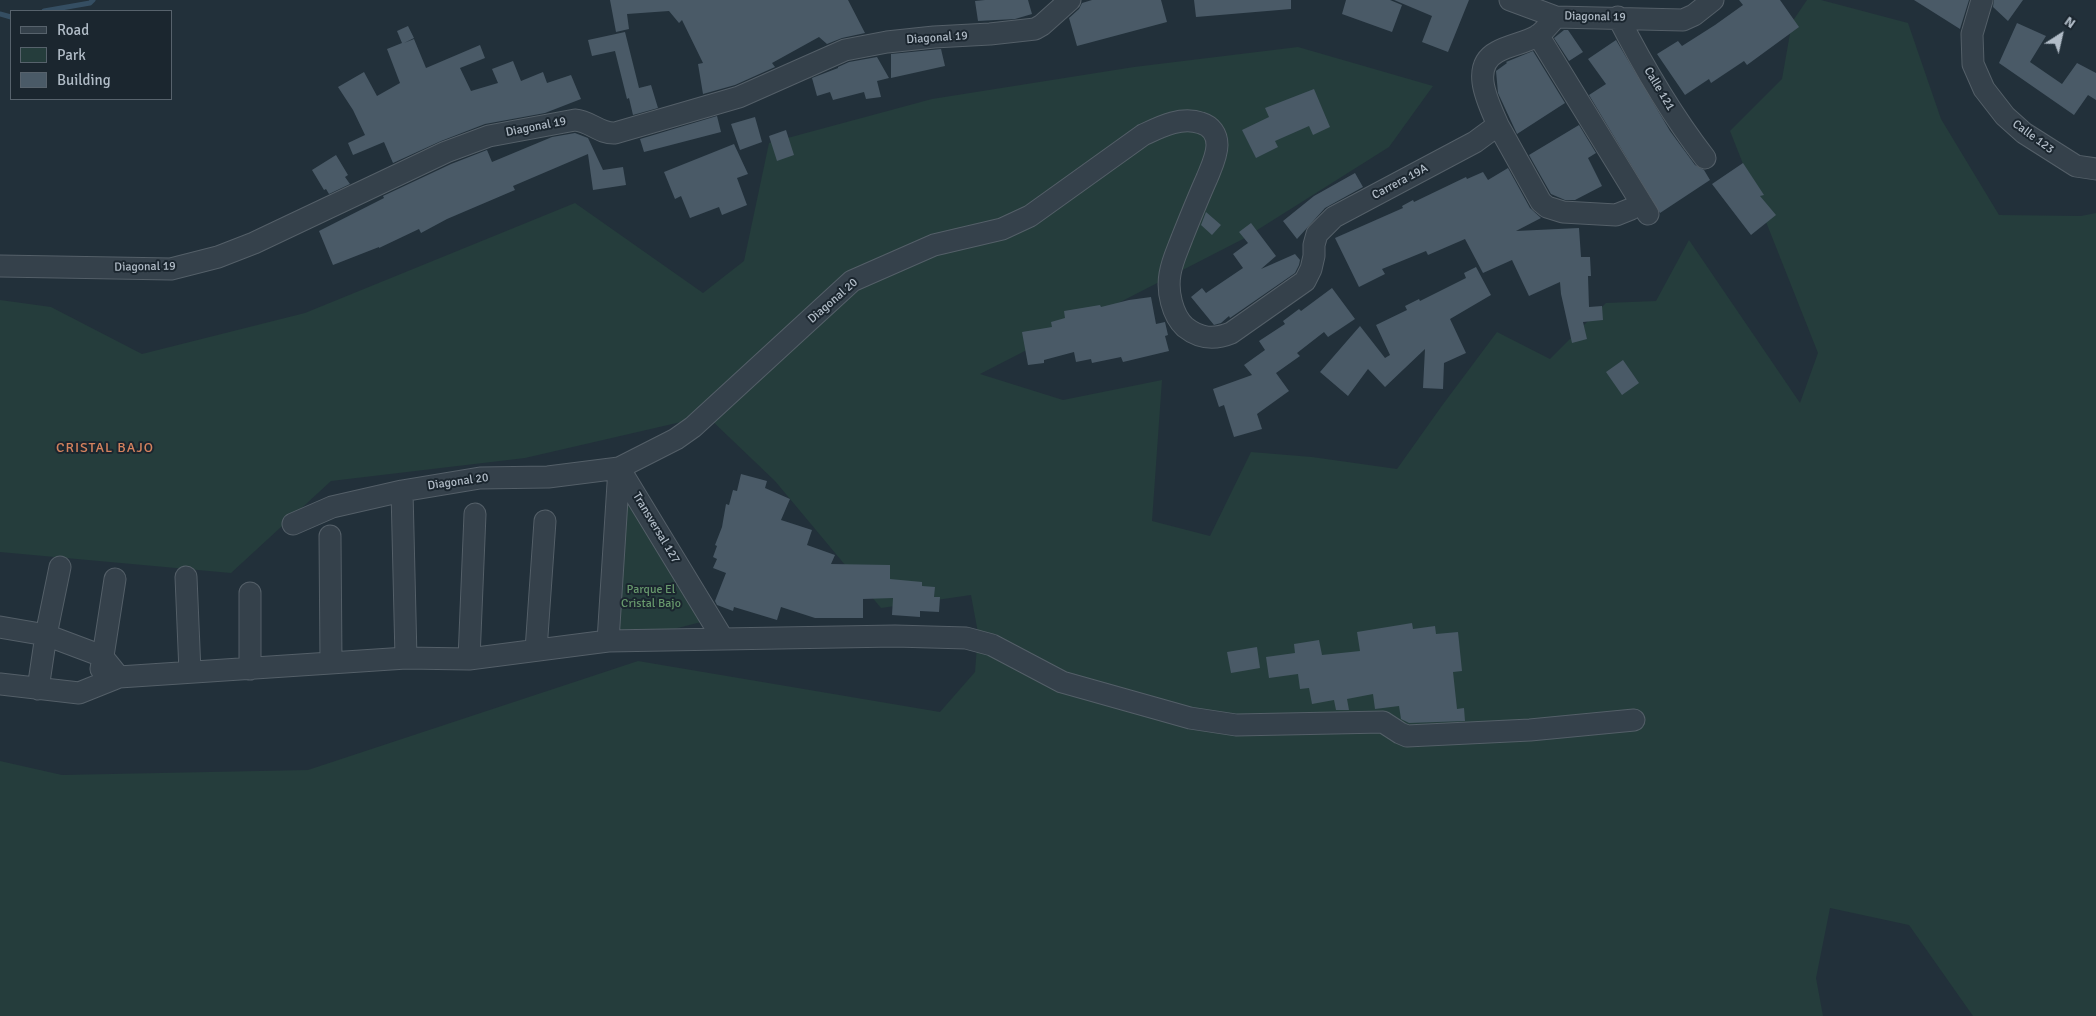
<!DOCTYPE html>
<style>
body{margin:0}
#map{position:relative;width:2096px;height:1016px;overflow:hidden;background:#22303a;font-family:Signika,sans-serif}
canvas{display:block}
.legend{position:absolute;left:10px;top:10px;width:162px;height:90px;box-sizing:border-box;background:#1b262f;border:1px solid #57626c;margin:0;padding:6px 9px;list-style:none;font-size:15px;color:#b1bcc7}
.legend li{display:flex;align-items:center;gap:10px;height:25px}
.legend b{width:25px;border:1px solid #57626c}
.north{position:absolute;left:2036px;top:10px;width:50px;height:50px;-webkit-text-stroke:4px #1b262f;paint-order:stroke;rotate:35deg;font-size:14px;font-weight:700;line-height:20px;text-align:center;color:#b1bcc7}
.north::after{content:'';display:block;margin:auto;width:18px;height:22px;background:#b1bcc7;clip-path:polygon(50% 0,100% 100%,50% 72%,0 100%)}
</style>
<div id="map">
<canvas width="2096" height="1016"></canvas>
<ul class="legend">
<li><b style="height:6px;background:#35414b"></b>Road</li>
<li><b style="height:14px;background:#253d3c"></b>Park</li>
<li><b style="height:14px;background:#4a5a67"></b>Building</li>
</ul>
<div class="north">N</div>
</div>
<script>
const context = document.querySelector('canvas').getContext('2d');
context.lineJoin = 'round';
function fillPath(path, color) { context.fillStyle = color; context.fill(path, 'evenodd'); }
function trace(path, color, width, dash) { context.strokeStyle = color; context.lineWidth = width; context.lineCap = dash ? 'butt' : 'round'; context.setLineDash(dash || []); context.stroke(path); }
function label(font, color, halo, rows, align = 'center') {
  context.font = font + ' Signika,sans-serif'; context.lineWidth = 4; context.setLineDash([]); context.textBaseline = 'middle'; context.strokeStyle = halo; context.fillStyle = color; for (const [text, x, y, turn = 0] of rows) {
    context.save(); context.translate(x, y); context.rotate((+turn || 0) * Math.PI / 180); context.textAlign = isNaN(turn) ? turn : align; if (halo) context.strokeText(text, 0, 0); context.fillText(text, 0, 0); context.restore();
  }
}
fillPath(new Path2D(`
 M1807,0H1821L1908,23L1941,119L1999,215L2081,216L2096,213V1016H1973L1909,925L1830,908L1816,978L1823,1016H0V761L62,775L308,770L638,661L940,712L975,672L978,633L971,595L881,608L775,481L707,416L525,458L331,481L231,573L0,552V300L51,307L142,354L305,313L575,203L703,293L744,261L769,143L932,99L1134,67L1298,47L1433,86L1389,147L1243,239L980,374L1063,400L1162,380L1152,521L1210,536L1251,452L1312,457L1397,469L1441,407L1497,332L1550,359L1606,303L1656,301L1689,240L1800,403L1818,353L1730,131L1782,79L1792,22Z
 M626,501L637,513L705,621L662,632L613,631Z`), '#253d3c');
trace(new Path2D(`
 M44,11L90,3L93,0
 M0,14L11,17`), '#354e62', 5);
fillPath(new Path2D(`
 M610,0H848L865,33L842,38L827,44L819,37L772,63L775,67L735,85L703,94L698,64L703,63L682,20L679,23L669,11L627,14L629,29L616,32Z
 M985,0H1028L1032,14L1015,19L978,21L975,1Z
 M1092,0H1161L1167,22L1077,46L1069,18L1079,9L1082,3Z
 M1194,0H1291V9L1196,17Z
 M1346,0H1390L1402,5L1392,32L1342,14Z
 M1394,0H1469L1448,52L1422,42L1432,16Z
 M1739,0H1780L1799,27L1747,65L1744,61L1711,83L1709,79L1685,95L1657,54L1678,41L1682,46L1715,25L1743,5Z
 M1914,0H1969L1960,29Z
 M1994,0H2023L2008,21L1993,7Z
 M2017,23L2046,36L2030,62L2062,84L2077,63L2096,73V100L2088,95L2074,115L1999,63Z
 M408,26L414,38L404,43L414,39L426,68L480,45L485,58L460,68L471,91L498,83L492,69L513,61L521,81L543,72L547,83L571,75L581,99L545,113L485,124L441,141L393,163L384,142L353,155L348,143L365,135L353,110L338,87L364,72L377,96L400,83L387,49L402,43L397,31Z
 M1564,30H1568L1583,52L1569,61L1554,38Z
 M625,32L639,88L651,85L658,108L633,115L629,98L627,99L615,51L592,56L588,40Z
 M1616,40L1670,131L1695,165L1704,170L1710,180L1660,213L1589,95L1606,84L1588,59Z
 M941,49L945,66L891,78V54Z
 M1533,51L1565,103L1517,134L1498,93L1496,71L1507,63L1506,62Z
 M877,57L889,78L877,81L881,97L866,99L864,92L833,100L830,92L817,96L812,78L838,68V67L849,62Z
 M1314,89L1330,127L1313,135L1309,126L1275,141L1278,147L1256,158L1242,130L1269,117L1265,108Z
 M717,116L721,132L644,152L640,139Z
 M755,117L762,142L740,150L731,124Z
 M1579,125L1596,153L1588,158L1602,186L1575,200H1565L1551,194L1529,155Z
 M786,130L794,155L777,161L769,136Z
 M575,133L588,138L603,170L623,167L626,185L593,190L588,154L513,186L515,190L447,219L421,233L419,229L379,248V247L333,265L319,231L384,198L383,196L451,164L487,150L492,162L552,137Z
 M734,144L748,174L737,178L747,205L722,215L719,207L690,218L681,196L675,199L664,172Z
 M336,155L348,175L345,177L350,184L329,194L326,189L324,190L312,170Z
 M1743,163L1764,195L1760,196L1776,215L1751,235L1712,184Z
 M1508,168L1530,208L1541,218L1516,231L1579,228L1581,257H1590L1591,276H1588L1589,307L1602,306L1603,320L1583,322L1587,339L1572,343L1561,294L1560,282L1529,296L1512,260L1483,273L1465,239L1428,255L1426,251L1382,269L1385,274L1359,287L1335,238L1403,208L1402,206L1413,200L1414,202L1466,177L1467,179L1483,172L1488,180Z
 M1355,173L1363,187L1325,208L1297,239L1283,221L1314,196Z
 M1206,212L1221,225L1212,235L1201,225Z
 M1251,223L1276,256L1261,269L1295,254L1300,260L1299,265L1295,273L1230,318L1229,316L1221,323L1214,325L1191,297L1202,288L1206,293L1243,268L1233,254L1248,243L1239,232Z
 M1476,267L1491,295L1450,319L1466,353L1444,363L1443,389L1423,388L1425,349L1385,387L1368,369L1348,396L1320,372L1360,326L1385,358L1390,355L1376,325L1407,310L1405,306L1419,299L1420,301L1466,278L1464,273Z
 M1332,288L1355,319L1328,337L1324,332L1297,353L1300,356L1276,373L1289,391L1257,414L1262,429L1234,437L1224,405L1219,407L1213,389L1252,375L1244,365L1265,350L1259,341L1285,324L1283,321L1299,309L1301,311Z
 M1151,297L1156,324L1165,322L1168,335L1165,336L1169,351L1123,362L1121,357L1092,363L1091,359L1076,362L1074,352L1044,360V363L1028,365L1022,332L1052,327L1051,322L1065,318L1064,311L1100,305L1101,307L1129,300Z
 M1623,360L1639,383L1622,395L1606,372Z
 M741,474L767,481L765,488L790,499L781,520L812,530L807,545L835,555L831,564L890,565V579L922,582V586L935,587L934,597H940L939,612L920,611V617L892,615L893,598L863,599V618H815L781,607L777,620L734,607L733,611L717,605L715,601L726,573L713,568L717,559L713,557L717,546L715,545L722,527L726,504L729,505L733,490L737,491Z
 M1412,623L1413,629L1435,626L1436,634L1458,632L1462,671L1453,672L1457,709L1464,708L1465,721L1409,723L1401,719L1399,706L1375,709L1373,694L1347,699L1349,710H1336L1334,700L1312,704L1309,688L1300,689L1298,674L1269,678L1266,657L1295,653L1294,644L1319,640L1322,655L1360,651L1357,632Z
 M1257,647L1260,668L1231,673L1227,652Z`), '#4a5a67');
const minor = new Path2D(`
 M1510,0L1556,17L1683,20L1694,15L1713,0
 M1982,0L1972,34L1973,64L1984,89L2005,116L2024,133L2076,166L2096,169
 M1618,17C1643,66 1671,114 1705,158
 M1538,35L1648,214
 M1498,125L1541,202L1547,207L1563,212L1616,215L1631,209L1640,203
 M0,266L171,269L218,257L254,243L446,152L489,136L575,120C590,121 600,134 615,133L739,97L845,50L887,42L934,37L990,34L1035,29L1042,25L1070,0
 M619,468L723,639
 M402,491L406,658
 M293,524L332,507L402,491L480,478L548,477L619,468L676,439L693,427L852,281L934,245L1002,229L1030,216L1143,135C1160,127 1181,116 1201,123C1211,126 1217,134 1217,145C1217,156 1211,168 1207,178C1198,198 1190,218 1182,238C1178,249 1172,261 1170,274C1167,291 1172,315 1185,327C1200,339 1214,340 1231,333L1305,281L1311,269L1314,256V245L1317,234L1334,217L1475,142L1498,125C1489,104 1469,67 1497,52C1509,45 1525,43 1537,36C1544,32 1550,23 1556,17
 M330,536L331,662
 M186,577L190,672
 M0,627L46,635L102,656L119,677
 M608,641L619,468
 M536,650L545,521
 M469,659L475,514
 M101,669L115,579
 M250,669V593
 M0,684L79,693L119,677L406,658L469,659L608,641L895,636L966,638L992,645L1062,682L1190,718L1236,725L1383,722L1400,733L1407,736L1530,730L1634,720
 M38,689L46,635L60,567`);
trace(minor, '#545f68', 23);
trace(minor, '#35414b', 21);
label('12px', '#b1bcc7', '#1b262f', [
 ["Diagonal 19",1595,17,1],
 ["Diagonal 19",937,38,-4],
 ["Calle 121",1659,89,59],
 ["Diagonal 19",536,127,-11],
 ["Calle 123",2033,137,36],
 ["Carrera 19A",1400,182,-28],
 ["Diagonal 19",145,267,-1],
 ["Diagonal 20",833,301,-41],
 ["Diagonal 20",458,482,-8],
 ["Transversal 127",656,528,59]
]);
label('12px', '#67986c', '#1b262f', [
 ["Parque El",651,590],
 ["Cristal Bajo",651,604]
]);
context.letterSpacing = '1px';
label('14px', '#d4825e', '#1b262f', [
 ["CRISTAL BAJO",105,448]
]);
context.letterSpacing = '0px';
</script>
